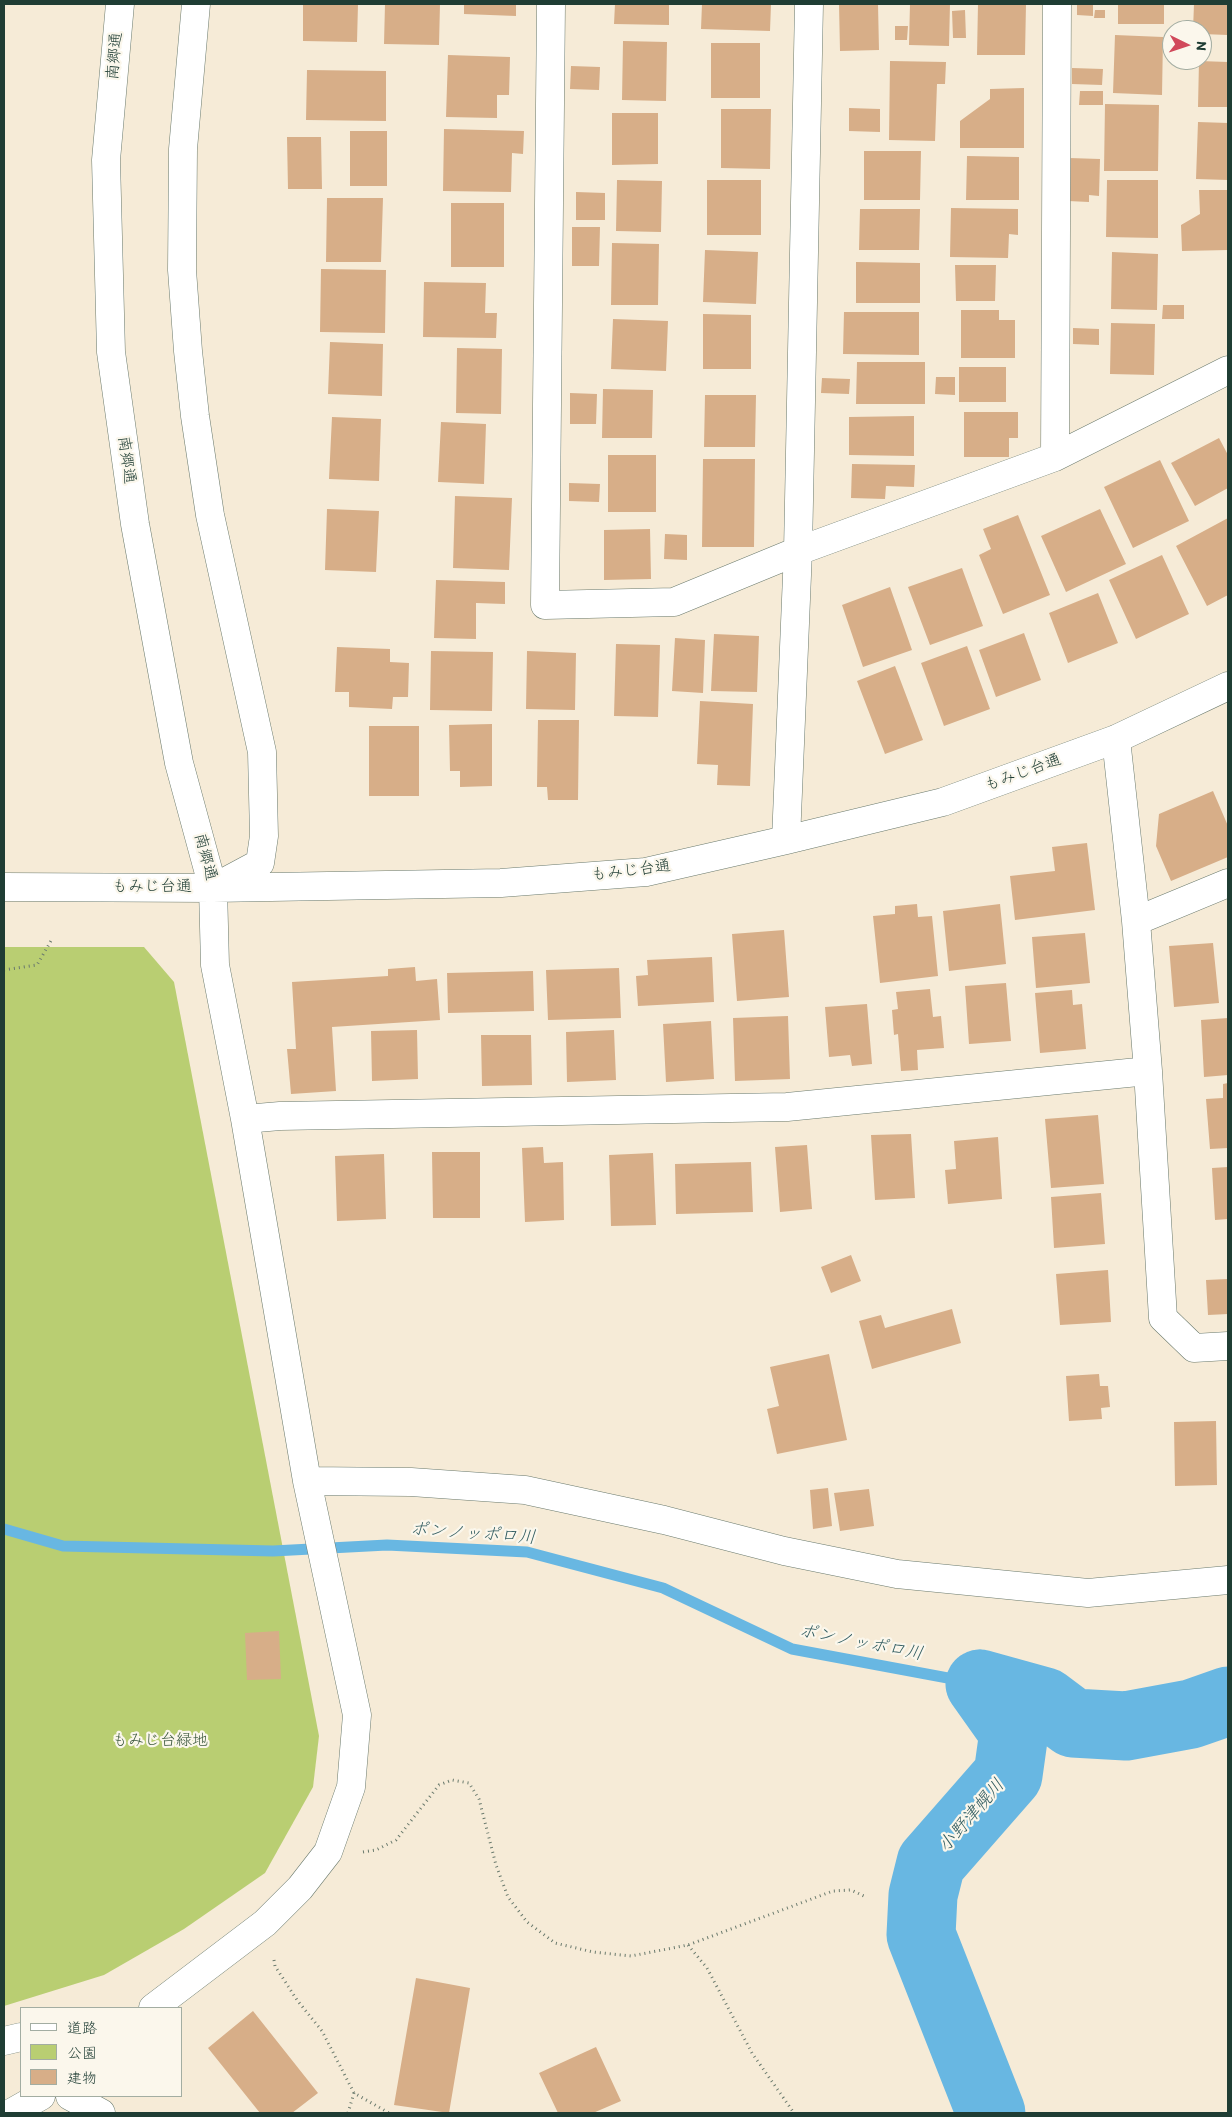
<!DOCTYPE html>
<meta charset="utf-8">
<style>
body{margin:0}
#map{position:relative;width:1232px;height:2117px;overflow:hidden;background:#f6ebd7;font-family:Itim,"Klee One",sans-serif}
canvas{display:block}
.frame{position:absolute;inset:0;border:5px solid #1f3d34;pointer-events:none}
.legend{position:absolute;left:20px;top:2007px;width:162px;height:90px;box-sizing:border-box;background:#fbf7ec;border:1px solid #a3ada2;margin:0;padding:6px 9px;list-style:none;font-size:15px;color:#1f3d34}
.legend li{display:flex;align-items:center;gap:10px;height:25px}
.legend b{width:25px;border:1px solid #a3ada2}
.north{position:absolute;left:1162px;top:20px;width:50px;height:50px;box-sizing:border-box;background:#fbf7ec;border:1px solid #a3ada2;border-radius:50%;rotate:94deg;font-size:14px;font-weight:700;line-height:20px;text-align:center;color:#1f3d34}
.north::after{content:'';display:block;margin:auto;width:18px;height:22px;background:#d1495b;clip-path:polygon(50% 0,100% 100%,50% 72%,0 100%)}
</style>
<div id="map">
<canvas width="1232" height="2117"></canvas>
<div class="frame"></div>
<ul class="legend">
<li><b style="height:6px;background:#fff"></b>道路</li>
<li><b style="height:14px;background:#b9ce72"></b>公園</li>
<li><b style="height:14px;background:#d7ae88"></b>建物</li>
</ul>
<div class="north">N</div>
</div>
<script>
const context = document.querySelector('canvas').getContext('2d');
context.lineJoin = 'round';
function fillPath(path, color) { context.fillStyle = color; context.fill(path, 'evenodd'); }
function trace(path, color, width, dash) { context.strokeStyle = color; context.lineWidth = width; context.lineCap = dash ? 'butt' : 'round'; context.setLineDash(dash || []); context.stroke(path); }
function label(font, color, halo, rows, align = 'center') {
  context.font = font + ' Itim,"Klee One",sans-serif'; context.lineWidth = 4.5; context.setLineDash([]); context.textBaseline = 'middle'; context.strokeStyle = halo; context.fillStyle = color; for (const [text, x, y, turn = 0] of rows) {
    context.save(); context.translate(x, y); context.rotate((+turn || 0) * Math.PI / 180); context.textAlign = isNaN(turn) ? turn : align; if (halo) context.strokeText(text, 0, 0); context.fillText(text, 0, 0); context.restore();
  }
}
fillPath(new Path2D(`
 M4,947H144L174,982L319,1736L313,1787L265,1873L184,1929L104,1975L4,2006Z`), '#b9ce72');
trace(new Path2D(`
 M4,1529L63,1546L273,1551L387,1545L527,1552L663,1588L792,1649L980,1684`), '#68b7e2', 11);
trace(new Path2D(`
 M980,1684L1014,1732L1008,1775L931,1863L923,1895L921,1935L991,2113
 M980,1684L1045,1702L1073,1723L1126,1726L1191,1714L1228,1701`), '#68b7e2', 69);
fillPath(new Path2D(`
 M303,4H358L357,42L303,41Z
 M385,4H440L439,45L384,44Z
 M464,4H516V16L464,14Z
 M615,4H669V25L614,24Z
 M702,4H771L770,31L701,29Z
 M839,4H878L879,50L840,51Z
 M910,4H950L949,46L909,45Z
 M978,4H1026L1025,55H977Z
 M1077,4H1093V16L1077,15Z
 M1118,4H1164V24H1118Z
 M1194,4H1228V35L1202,34V30H1193Z
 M965,10L966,38H953L952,11Z
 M1095,10H1105V18H1094Z
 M895,26H908L907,40H895Z
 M1115,35L1163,37L1162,95L1113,93Z
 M623,41L667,42L666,101L622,100Z
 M711,43H760V98H711Z
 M448,55L510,57L509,95H497V118L446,117Z
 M890,61L946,62L945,84H937L935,141L889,140Z
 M1199,61L1228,62V107H1198Z
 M571,66L600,67L599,90L570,89Z
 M1072,68L1103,69L1102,85L1072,84Z
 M307,70L386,71V121L306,120Z
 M1024,88V148H960V121L990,99V89Z
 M1080,91H1103V105H1079Z
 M1105,104L1159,105L1158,171H1104Z
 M849,108L880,109V132L849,131Z
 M721,109H771L770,169L721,168Z
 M612,113H658V164L612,165Z
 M1198,122L1228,123V180L1196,179Z
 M444,129L524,131L523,154L512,153L511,192L443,191Z
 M350,131H387V186H350Z
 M287,137H321L322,189H288Z
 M864,151H921L920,200H864Z
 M967,156L1019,157V200H966Z
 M1069,158L1100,159L1099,196L1089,195V202L1068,201Z
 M617,180L662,181L661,232L616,231Z
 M707,180H761V235H707Z
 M1107,180H1158V238L1106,237Z
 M1199,190H1228V250L1182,251L1181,225L1200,214Z
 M576,192L605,193V220H576Z
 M327,198H383L381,262H326Z
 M451,203H504V267H451Z
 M951,208L1018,209V235L1009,234L1008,258L950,257Z
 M860,209H920L919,250H859Z
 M572,227H600L599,266H572Z
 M612,243L659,244L658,305H611Z
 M705,250L758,252L756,304L703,302Z
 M1112,252L1158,254L1157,310L1111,309Z
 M856,262L920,263V303H856Z
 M955,265H996L995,301H956Z
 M321,269L386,270L385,333L320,332Z
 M424,282L486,283L485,313H497L496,338L423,337Z
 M1163,305H1184V319H1162Z
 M961,310H999V320H1015V358H961Z
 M844,312H919V355L843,354Z
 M703,314L751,315V369H703Z
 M613,319L668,321L666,371L611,369Z
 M1111,323L1155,324L1154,375L1110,374Z
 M1073,328L1099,329V345L1073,344Z
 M330,342L383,344L382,396L328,394Z
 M457,348L502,349L501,414L456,413Z
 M857,362H925V404H856Z
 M959,367H1006V402H959Z
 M936,377H955V395L935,394Z
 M822,378L850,379L849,394L821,393Z
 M603,389L653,390L652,438H602Z
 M570,393L597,394L596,424H570Z
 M705,395H756L755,447H704Z
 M964,412H1018V438H1009V457H964Z
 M914,416V456L849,455V417Z
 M332,417L381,419L379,481L329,479Z
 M441,422L486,424L484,484L438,482Z
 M1219,438L1228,455V488L1195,506L1171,463Z
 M608,455H656V512H608Z
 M703,459H755L754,547H702Z
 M1160,460L1189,521L1133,548L1104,487Z
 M852,464L915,465L914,487L886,486L885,499L851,498Z
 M569,483L600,484L599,502L569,501Z
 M455,496L512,498L509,570L453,568Z
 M327,509L379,511L376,572L325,570Z
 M1100,509L1126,564L1066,592L1041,536Z
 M1018,515L1050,595L1003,614L979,555L991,549L983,529Z
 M1228,518V595L1207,606L1176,546Z
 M650,529L651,579L604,580V530Z
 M665,534L687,535V560L664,559Z
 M1162,555L1189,614L1136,639L1109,580Z
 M962,568L983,626L930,645L908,587Z
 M436,580L505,582V604L476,603V639L434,638Z
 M890,587L912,650L863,667L842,605Z
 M1098,593L1118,643L1068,663L1049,613Z
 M1024,633L1041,680L996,697L979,650Z
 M714,634L759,636L757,692L711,691Z
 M675,638L705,640L703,693L672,691Z
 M616,644L660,645L658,717L614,716Z
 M967,646L990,709L944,726L921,663Z
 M337,647L390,649V662L409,663L408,697H393L392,709L349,707V692H335Z
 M431,651L493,652L492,711L430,710Z
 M527,651L576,653L575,710L526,709Z
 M895,666L923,740L885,754L857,681Z
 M700,701L753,704L750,786L717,785L718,765L697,764Z
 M538,720H579L578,800H548L547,787H537Z
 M492,724V786L460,787V771H450L449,725Z
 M369,726H419V796H369Z
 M1213,791L1228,826V857L1171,881L1156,846L1159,814Z
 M1087,843L1095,910L1015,920L1010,876L1055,871L1052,847Z
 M917,904L918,917L932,916L938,976L880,983L873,916L895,914V906Z
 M1000,904L1006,964L949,971L943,911Z
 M784,930L789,997L737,1001L732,934Z
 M1085,933L1090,983L1036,988L1032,937Z
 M1213,943L1219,1003L1174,1007L1169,946Z
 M712,957L714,1002L638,1006L636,976L648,975L647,960Z
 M415,967L416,981L437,979L440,1020L332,1027L336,1091L291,1094L287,1049H296L292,982L388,976V969Z
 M619,968L621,1018L548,1020L546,970Z
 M533,971L534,1011L448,1013L447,973Z
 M1006,983L1011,1041L969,1044L965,986Z
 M930,989L933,1017L941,1016L944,1048L917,1050L918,1070L901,1071L898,1034L894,1035L892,1010L898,1009L896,992Z
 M1072,990L1073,1005L1082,1004L1086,1049L1040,1053L1035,993Z
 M867,1004L872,1064L852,1066L850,1055L829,1057L825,1007Z
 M788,1016L790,1079L735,1081L733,1018Z
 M1228,1018V1075L1204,1077L1201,1020Z
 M711,1021L714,1079L666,1082L663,1024Z
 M417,1030L418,1079L372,1081L371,1031Z
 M614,1030L616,1080L567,1082L566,1032Z
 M481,1035H531L532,1085L482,1086Z
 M1228,1083V1148L1210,1149L1206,1099L1223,1098V1084Z
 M1098,1115L1104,1184L1051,1188L1045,1119Z
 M911,1134L915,1198L875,1200L871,1135Z
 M998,1137L1002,1199L948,1204L945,1170L956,1169L954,1141Z
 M807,1145L812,1209L780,1212L775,1147Z
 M543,1147L544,1163L563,1162L564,1220L525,1222L522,1148Z
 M432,1152H480V1218H433Z
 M653,1153L656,1225L611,1226L609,1155Z
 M384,1154L386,1219L337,1221L335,1156Z
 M751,1162L753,1212L676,1214L675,1164Z
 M1228,1167V1219L1215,1220L1212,1168Z
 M1101,1193L1105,1244L1054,1248L1051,1197Z
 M851,1255L861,1281L831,1293L821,1267Z
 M1108,1270L1111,1322L1060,1325L1056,1274Z
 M1228,1279V1314L1208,1315L1206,1280Z
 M952,1309L961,1343L872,1369L859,1321L881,1315L885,1328Z
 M829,1354L847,1440L777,1454L767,1409L779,1406L770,1367Z
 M1099,1374L1100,1386H1108L1110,1407L1101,1408L1102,1419L1069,1421L1066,1376Z
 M1216,1421L1217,1485L1175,1486L1174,1422Z
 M828,1488L832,1526L813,1529L810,1490Z
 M869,1489L874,1526L840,1531L834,1493Z
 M279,1631L281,1679L247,1680L245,1633Z
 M416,1978L470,1988L449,2113L394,2105Z
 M253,2011L318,2093L292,2113H260L208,2048Z
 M596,2047L621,2101L593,2113H558L539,2073Z`), '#d7ae88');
const minor = new Path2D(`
 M120,4L106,160L111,352L135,524L179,763L213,888L215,965L245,1119L307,1481L357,1715L351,1787L328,1852L300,1888L265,1923L153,2008
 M196,4L183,149L182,270L188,351L195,416L210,515L262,752L264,836L260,863L219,885
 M551,4L545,605L674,602L798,551L1055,457L1228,370
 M1055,457L1057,4
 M1116,739L1136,921L1148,1071L1163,1318L1194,1348L1228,1346
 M786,840L798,551L809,4
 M4,887L213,888L501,883L646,872L786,840L943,802L1116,739L1228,686
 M1136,921L1228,883
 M245,1119L280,1116L787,1107L1148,1071
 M307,1481L411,1482L525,1490L664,1520L784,1551L897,1574L1088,1593L1228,1580
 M4,2041L21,2037
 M70,2096L101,2113
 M11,2113L41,2096`);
trace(minor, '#6a7a6d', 29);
trace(new Path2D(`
 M4,970L37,965L52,939
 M363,1852L376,1850L396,1840L439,1785L452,1780L469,1783L479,1799L496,1865L508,1897L527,1922L555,1943L593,1952L631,1956L688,1945L833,1891L851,1890L866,1897
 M688,1945L707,1968L752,2053L794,2113
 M274,1960L275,1966L297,2000L322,2031L354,2093L389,2113
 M348,2113L354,2093`), '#6a7a6d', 3, [1, 4]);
trace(minor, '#fff', 28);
label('16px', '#1f3d34', '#fbf7ec', [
 ["南郷通",115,56,-85],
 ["南郷通",126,460,82],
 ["もみじ台通",1023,773,-20],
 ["南郷通",205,857,75],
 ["もみじ台通",631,871,-7],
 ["もみじ台通",152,887]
]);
label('16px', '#3e5a40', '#fbf7ec', [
 ["もみじ台緑地",160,1741]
]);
label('italic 18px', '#315c60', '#fbf7ec', [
 ["ポンノッポロ川",473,1534,4],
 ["ポンノッポロ川",861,1643,11],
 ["小野津幌川",972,1816,-49]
]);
</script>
